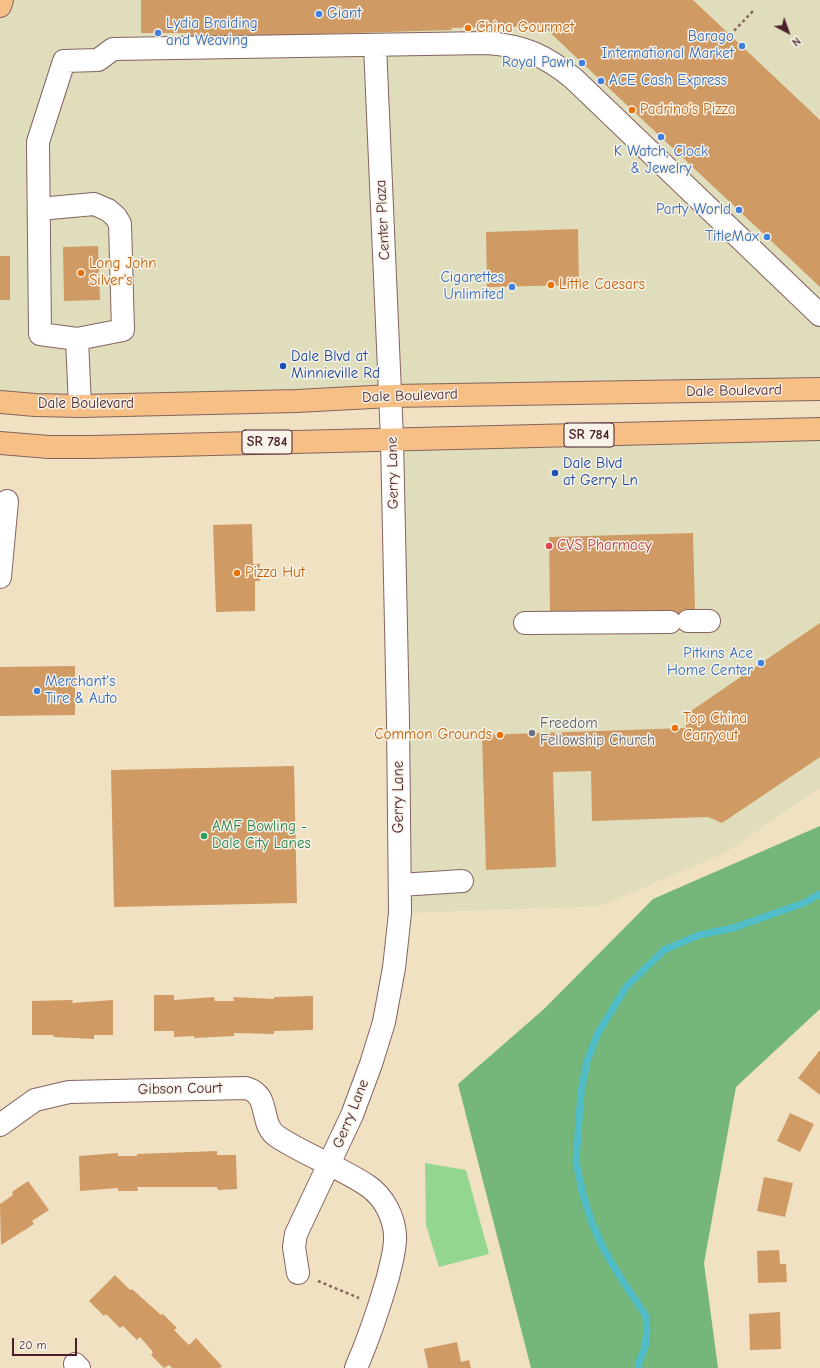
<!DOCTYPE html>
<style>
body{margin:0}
#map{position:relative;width:820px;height:1368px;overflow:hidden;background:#f0e1c3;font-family:"Comic Neue",sans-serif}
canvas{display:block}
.north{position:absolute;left:768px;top:12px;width:40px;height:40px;-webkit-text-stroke:3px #f7f3e8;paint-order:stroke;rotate:139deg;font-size:11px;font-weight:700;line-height:16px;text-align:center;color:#4a1f2b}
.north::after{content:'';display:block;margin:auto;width:14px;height:18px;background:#4a1f2b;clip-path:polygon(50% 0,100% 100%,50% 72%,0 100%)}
.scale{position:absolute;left:12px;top:1338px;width:65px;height:18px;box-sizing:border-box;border:2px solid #4a1f2b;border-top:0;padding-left:5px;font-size:12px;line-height:14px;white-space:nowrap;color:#4a1f2b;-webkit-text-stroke:3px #f7f3e8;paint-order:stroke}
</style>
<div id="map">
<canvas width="820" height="1368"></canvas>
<div class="north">N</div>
<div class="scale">20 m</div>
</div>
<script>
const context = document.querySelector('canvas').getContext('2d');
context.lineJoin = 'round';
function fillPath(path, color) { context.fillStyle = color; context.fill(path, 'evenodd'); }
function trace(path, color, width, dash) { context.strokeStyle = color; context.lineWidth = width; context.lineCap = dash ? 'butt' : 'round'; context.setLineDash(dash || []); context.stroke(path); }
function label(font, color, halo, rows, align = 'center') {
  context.font = font + ' "Comic Neue",sans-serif'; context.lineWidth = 3; context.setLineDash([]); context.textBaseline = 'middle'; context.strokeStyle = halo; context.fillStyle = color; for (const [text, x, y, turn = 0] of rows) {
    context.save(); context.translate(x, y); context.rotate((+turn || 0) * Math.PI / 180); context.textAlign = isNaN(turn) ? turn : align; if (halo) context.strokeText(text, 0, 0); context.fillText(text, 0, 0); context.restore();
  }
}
fillPath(new Path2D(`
 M2,0H820V388L0,398V6Z
 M820,429V788L725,853L600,906L400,913L392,439Z`), '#dfddbb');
fillPath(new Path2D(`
 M425,1163L466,1170L489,1254L439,1267L426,1225Z`), '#92d68f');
fillPath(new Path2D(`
 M820,826V1009L736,1087L704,1263L718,1368H531L458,1084L544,1009L653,899Z`), '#75b77a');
trace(new Path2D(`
 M639,1368L638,1365L645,1347L647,1331L646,1316L620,1277L603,1248L592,1223L583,1195L576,1162L581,1092L587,1061L598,1033L626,987L664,950L699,935L733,928L804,903L820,894`), '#50bdc8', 7);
fillPath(new Path2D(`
 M141,0H693L820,120V287L543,26L451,28L452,30L189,38L187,33H141Z
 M578,229L579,285L487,287L486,232Z
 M98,246L100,300L64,301L63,247Z
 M0,256H10V300H0Z
 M252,524L253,564H260V581H255V611L216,612L213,525Z
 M693,533L695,611L688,629L670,630L550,615L549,537Z
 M820,623V757L722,823L708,817L592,821L591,771L553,772L556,867L486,870L482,735L686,728L685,715Z
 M75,666V715L0,716V667Z
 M294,766L297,903L114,907L111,770Z
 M154,995H174V1000L214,997L215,1001H234L233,997L274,999V997L313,996V1030L274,1031V1034L234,1033V1036L194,1038V1036L174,1037V1031H154Z
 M73,1000L72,1003L113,1000V1035H94V1039L53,1037L54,1035H32V1001Z
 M820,1050V1095L798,1078Z
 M790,1113L814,1124L800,1152L777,1141Z
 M217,1151V1155H236L237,1189L218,1190L217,1187H137L138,1191H118V1188L80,1191L79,1156L118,1153V1156H137V1154Z
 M764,1177L793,1183L785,1217L757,1211Z
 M28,1181L49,1210L32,1221L34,1224L1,1245L0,1204L13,1195L12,1192Z
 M779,1250L780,1264H786L787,1282L758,1283L757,1251Z
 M115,1275L130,1290L132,1289L161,1315L163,1314L177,1328L174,1330L189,1345L196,1338L222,1366L220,1368H172L169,1365L164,1368L151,1355L153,1352L140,1337L137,1340L123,1326L120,1328L106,1314L104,1316L89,1301Z
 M780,1312L781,1349L750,1350L749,1314Z
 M457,1342L461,1362L469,1360L471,1368H428L424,1349Z`), '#d09a64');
const minor = new Path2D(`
 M39,209L94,204L108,210L116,217L120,224L123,330L77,339
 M80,406L77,339L40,334L38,142L64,61L98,60L113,49L487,43C524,46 545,55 574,79L820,315
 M0,577L7,501
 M688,621H709
 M525,623L670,622
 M400,885L462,881
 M0,1125L35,1100L69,1092L246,1088C272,1095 258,1125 278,1137C307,1156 340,1167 368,1186C384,1197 394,1217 395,1235C396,1249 391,1263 388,1277C379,1308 369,1338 356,1368
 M298,1273L294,1247L296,1234L352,1115L371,1064L384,1022L394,968L400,913L398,720L392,439L375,45
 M75,1364L79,1368`);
const major = new Path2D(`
 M0,6L2,0
 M0,402L35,405L80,406L297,401L391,396L820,389
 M0,443L49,447H92L820,429`);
trace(minor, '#846360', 24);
trace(major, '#846360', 24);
trace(new Path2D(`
 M730,35L753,11
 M318,1281L359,1298`), '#846360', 2.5, [3, 3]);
trace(minor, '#fff', 22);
trace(major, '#f5bf86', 22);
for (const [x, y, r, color] of [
 [319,14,4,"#3f7fe0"],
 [468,28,4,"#e8710a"],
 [158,33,4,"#3f7fe0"],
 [742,46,4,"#3f7fe0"],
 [582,63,4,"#3f7fe0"],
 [601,81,4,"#3f7fe0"],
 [632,110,4,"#e8710a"],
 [661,137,4,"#3f7fe0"],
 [739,210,4,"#3f7fe0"],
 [767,237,4,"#3f7fe0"],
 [81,273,4,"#e8710a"],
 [551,285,4,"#e8710a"],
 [512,287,4,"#3f7fe0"],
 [283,366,4,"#1a4fb4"],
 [555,473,4,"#1a4fb4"],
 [549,546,4,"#e0444e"],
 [237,573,4,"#e8710a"],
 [761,663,4,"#3f7fe0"],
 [37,691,4,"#3f7fe0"],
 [675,728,4,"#e8710a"],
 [532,733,4,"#6b7280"],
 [500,735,4,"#e8710a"],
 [204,836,4,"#2e9e5b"]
]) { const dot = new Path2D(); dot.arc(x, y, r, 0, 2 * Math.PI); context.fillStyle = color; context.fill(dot); trace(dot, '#f7f3e8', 1.5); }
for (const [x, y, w] of [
 [589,435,50],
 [267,442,50]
]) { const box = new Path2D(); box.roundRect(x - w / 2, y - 12, w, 24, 3); context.fillStyle = '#f7f3e8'; context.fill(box); trace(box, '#4a1f2b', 1); }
label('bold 14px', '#4a1f2b', null, [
 ["SR 784",589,435],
 ["SR 784",267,442]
]);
label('15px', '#366cbe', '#f7f3e8', [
 ["Giant",327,14,"left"],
 ["Lydia Braiding",166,24,"left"],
 ["and Weaving",166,41,"left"],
 ["Barago",734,37],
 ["International Market",734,54],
 ["Royal Pawn",574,63],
 ["ACE Cash Express",609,81,"left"],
 ["K Watch, Clock",661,152,"center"],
 ["& Jewelry",661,169,"center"],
 ["Party World",731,210],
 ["TitleMax",759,237],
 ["Cigarettes",504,278],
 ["Unlimited",504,295],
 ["Pitkins Ace",753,654],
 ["Home Center",753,671],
 ["Merchant's",45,682,"left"],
 ["Tire & Auto",45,699,"left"]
], 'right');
label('15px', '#c56008', '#f7f3e8', [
 ["China Gourmet",476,28],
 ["Padrino's Pizza",640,110],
 ["Long John",89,264],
 ["Silver's",89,281],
 ["Little Caesars",559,285],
 ["Pizza Hut",245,573],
 ["Top China",683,719],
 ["Carryout",683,736],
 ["Common Grounds",492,735,"right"]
], 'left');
label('15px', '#4a1f2b', '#f7f3e8', [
 ["Center Plaza",383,220,-93],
 ["Dale Boulevard",734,391,-1],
 ["Dale Boulevard",410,396,-2],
 ["Dale Boulevard",86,404],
 ["Gerry Lane",393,473,-91],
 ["Gerry Lane",399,797,-90],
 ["Gibson Court",180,1089,-1],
 ["Gerry Lane",351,1114,-68]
]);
label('15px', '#164399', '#f7f3e8', [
 ["Dale Blvd at",291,357],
 ["Minnieville Rd",291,374],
 ["Dale Blvd",563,464],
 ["at Gerry Ln",563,481]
], 'left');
label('15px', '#be3a42', '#f7f3e8', [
 ["CVS Pharmacy",557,546]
], 'left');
label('15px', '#5b616d', '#f7f3e8', [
 ["Freedom",540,724],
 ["Fellowship Church",540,741]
], 'left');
label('15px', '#27864d', '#f7f3e8', [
 ["AMF Bowling -",212,827],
 ["Dale City Lanes",212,844]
], 'left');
</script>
